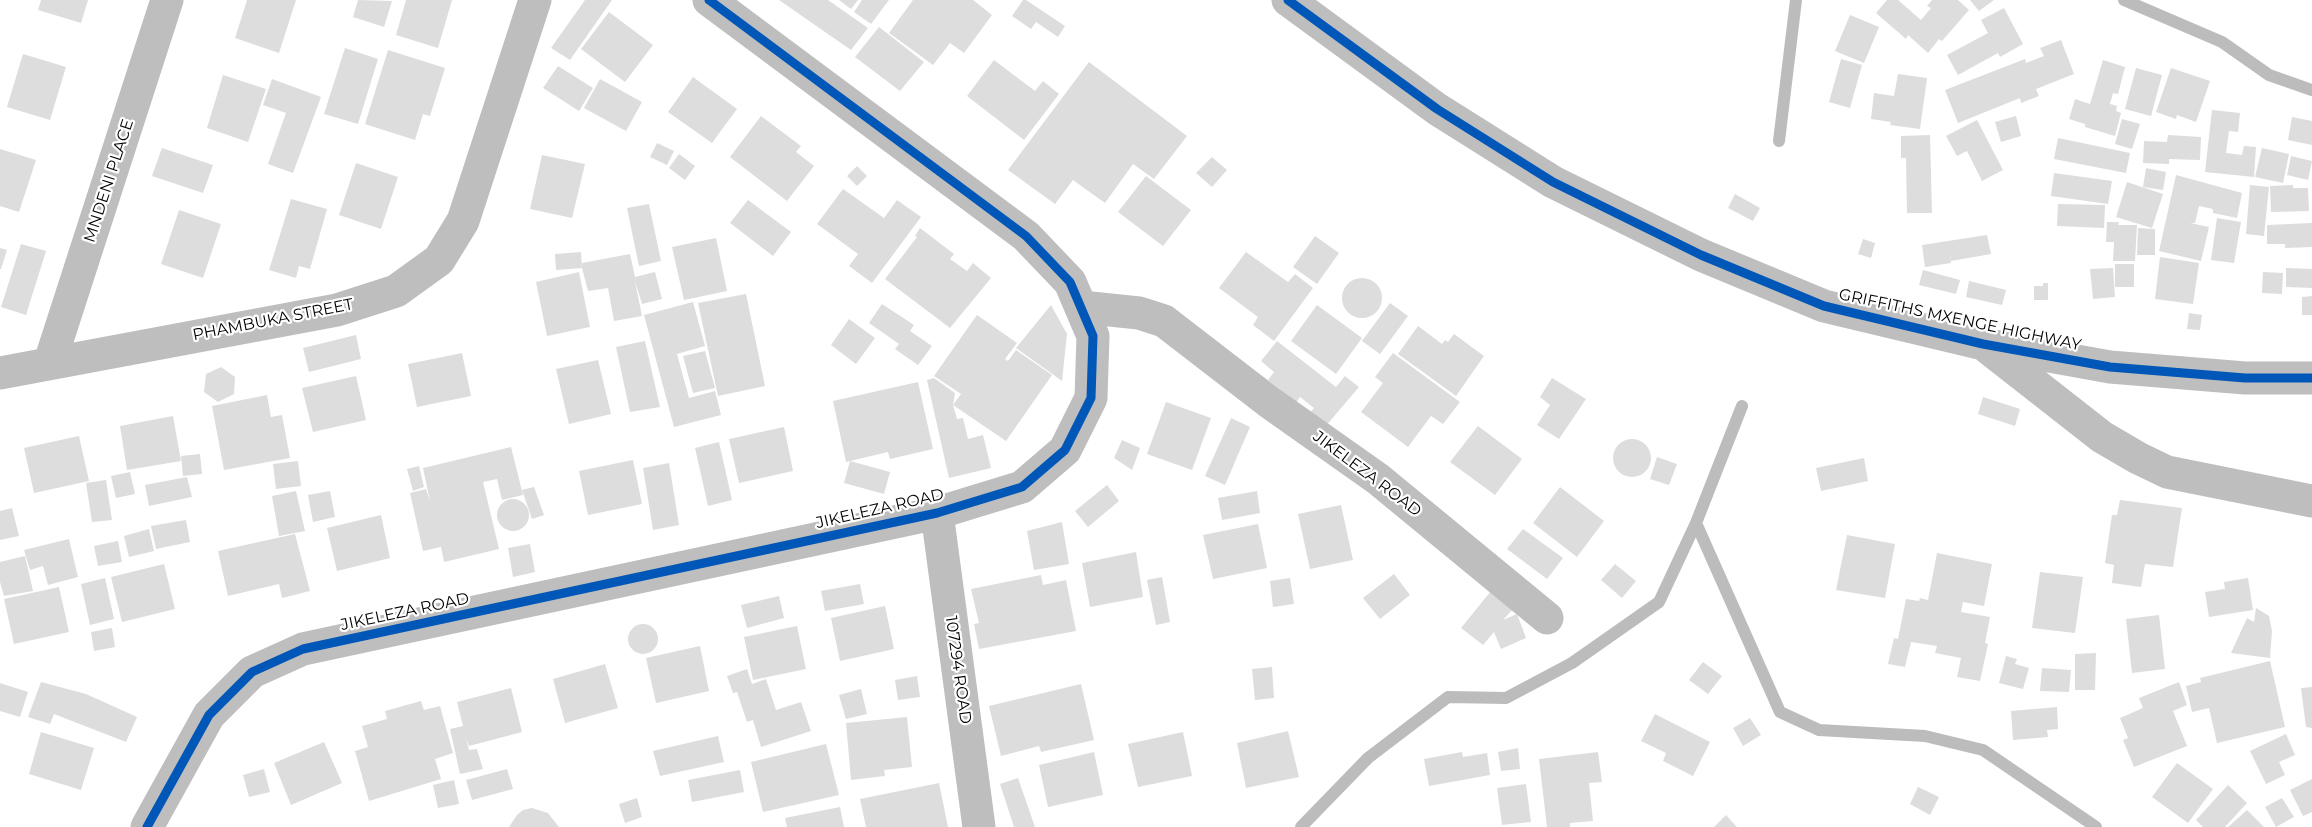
<!DOCTYPE html>
<style>
body{margin:0}
canvas{display:block;background:#fff}
</style>
<canvas width="2312" height="827"></canvas>
<script>
const context = document.querySelector('canvas').getContext('2d');
context.lineJoin = 'round';
function trace(path, color, width, dash) { context.strokeStyle = color; context.lineWidth = width; context.lineCap = dash ? 'butt' : 'round'; context.setLineDash(dash || []); context.stroke(path); }
function fillPath(path, color) { context.fillStyle = color; context.fill(path, 'evenodd'); }
function label(font, color, halo, rows, align = 'center') {
  context.font = font + ' Montserrat,sans-serif'; context.lineWidth = 4.5; context.setLineDash([]); context.textBaseline = 'middle'; context.strokeStyle = halo; context.fillStyle = color; for (const [text, x, y, turn = 0] of rows) {
    context.save(); context.translate(x, y); context.rotate((+turn || 0) * Math.PI / 180); context.textAlign = isNaN(turn) ? turn : align; if (halo) context.strokeText(text, 0, 0); context.fillText(text, 0, 0); context.restore();
  }
}
trace(new Path2D(`
 M2124,0L2222,42L2269,75L2312,90
 M1779,141L1796,0
 M1696,523L1780,712L1819,730L1925,736L1983,750L2096,827
 M1301,827L1368,758L1448,697L1506,698L1572,663L1659,602L1696,523L1742,406`), '#bcbcbc', 12);
fillPath(new Path2D(`
 M41,0H88L81,23L38,10Z
 M247,0H296L279,53L235,38Z
 M358,0L392,1L384,27L353,17Z
 M406,0H452L438,48L396,35Z
 M585,0H612L570,60L551,48Z
 M779,0H828L868,28L851,50Z
 M839,0H858L851,9Z
 M862,0H889L871,24L854,12Z
 M913,0H973L992,15L964,53L950,43L933,65L889,33Z
 M1023,0H1026L1065,26L1058,37L1036,22L1031,29L1012,16Z
 M1887,0H1898L1921,20L1931,8L1927,6L1932,0H1958L1969,10L1942,41L1939,39L1928,53L1908,35L1906,39L1876,13Z
 M1970,0H1994L1979,11Z
 M2004,8L2023,44L2000,57L1998,53L1958,75L1947,55L1988,33L1981,20Z
 M609,12L653,45L625,82L581,49Z
 M1850,15L1879,27L1864,63L1835,51Z
 M879,27L924,62L900,91L855,57Z
 M2061,40L2074,74L2036,89L2039,96L2021,103L2020,98L1958,123L1945,90L2025,59L2026,63L2044,56L2040,48Z
 M345,48L378,59L358,124L324,114Z
 M388,50L445,68L430,116L423,114L415,140L365,124Z
 M23,54L66,67L50,120L7,107Z
 M1841,59L1862,65L1850,108L1829,102Z
 M994,60L1035,91L1043,81L1059,94L1024,140L967,96Z
 M2103,60L2125,67L2118,94L2113,93L2110,104L2117,106L2116,111L2121,113L2115,136L2085,127V124L2069,119L2075,99L2090,104Z
 M1089,62L1187,136L1154,179L1133,164L1105,203L1073,180L1055,204L1008,170Z
 M558,66L593,88L579,111L543,88Z
 M2136,68L2162,75L2151,116L2125,109Z
 M2171,68L2210,81L2196,122L2177,115L2176,119L2156,112Z
 M1898,74L1927,78L1920,129L1890,125L1891,122L1871,119L1874,93L1894,96Z
 M223,75L266,89L248,142L207,128Z
 M693,77L737,109L712,143L668,112Z
 M272,79L321,97L293,173L268,164L286,113L263,105Z
 M600,79L642,102L626,131L584,108Z
 M2212,110L2240,113L2238,132L2229,131L2226,153L2242,155L2244,146L2256,147L2254,177L2205,172Z
 M761,116L801,146L796,152L814,166L787,201L730,157Z
 M2016,116L2021,136L2001,142L1995,122Z
 M2292,117L2312,121V145L2288,140Z
 M2122,119L2140,124L2132,149L2115,144Z
 M1977,120L2003,170L1982,181L1967,151L1957,156L1946,136Z
 M1930,135L1932,213H1907L1906,158H1901V136Z
 M2168,135L2201,137L2200,160L2169,159V164L2143,163L2144,141L2167,142Z
 M2058,138L2130,153L2126,173L2054,159Z
 M657,143L674,151L667,165L650,157Z
 M162,148L213,165L203,193L152,176Z
 M2262,148L2289,154L2283,183L2255,177Z
 M0,149L36,160L19,212L0,206Z
 M679,154L695,166L685,180L669,168Z
 M542,155L585,164L572,218L530,209Z
 M2291,156L2312,161L2308,180L2287,175Z
 M1212,157L1227,170L1212,187L1196,173Z
 M356,163L398,177L381,229L339,215Z
 M857,166L867,176L857,186L847,176Z
 M2146,168L2166,172L2163,190L2143,187Z
 M2054,173L2112,181L2108,204L2051,196Z
 M2176,175L2242,193L2237,218L2213,213V209L2199,206L2195,223H2190L2209,227L2201,261L2159,251Z
 M1146,176L1191,210L1163,246L1118,212Z
 M2127,182L2163,194L2152,228L2116,217Z
 M2250,185L2269,187L2264,236L2246,234Z
 M2293,185V188H2308L2309,211L2271,212L2270,186Z
 M843,189L884,218L897,200L921,217L872,283L849,266L858,254L817,224Z
 M1735,194L1760,208L1753,221L1728,208Z
 M291,199L327,209L310,269L299,266L296,278L269,270Z
 M748,200L791,232L773,256L730,223Z
 M649,204L661,261L639,266L627,208Z
 M2058,204L2105,205L2104,228L2057,226Z
 M179,210L221,224L203,278L161,264Z
 M2217,218L2241,222L2234,263L2211,260Z
 M2107,222H2119L2118,225H2137L2135,261H2113L2114,242H2106Z
 M2312,223V247L2285,248V244H2267V225Z
 M920,228L954,254L950,259L967,271L973,263L991,278L950,328L885,279L917,237L915,236Z
 M2138,228L2155,229V255H2137Z
 M1987,235L1991,254L1951,261L1950,254L1951,263L1925,267L1922,245Z
 M1315,236L1339,253L1317,284L1293,267Z
 M716,238L727,291L684,300L672,247Z
 M1863,239L1875,243L1871,258L1858,254Z
 M21,244L46,251L26,315L1,307Z
 M0,248L7,250L1,269H0Z
 M581,252L582,268L556,270L555,254Z
 M1246,252L1288,282L1295,274L1313,288L1274,341L1253,325L1258,317L1219,288Z
 M630,254L635,277L655,272L662,299L642,304L635,281L642,316L614,321L608,288L588,291L582,268V263Z
 M2160,257L2199,263L2193,304L2155,299Z
 M2115,264H2134V287H2115Z
 M2113,268L2115,297L2093,299L2090,269Z
 M2286,268L2312,269V288L2286,287Z
 M1923,270L1960,280L1956,294L1919,285Z
 M579,272L590,327L547,336L536,282Z
 M2263,272L2283,273L2282,294L2262,293Z
 M1342 298a20 20 0 1 1 40 0a20 20 0 1 1-40 0Z
 M1969,281L2006,290L2002,305L1966,297Z
 M2043,283H2048V300H2034V286H2043Z
 M746,294L765,386L718,396L698,303Z
 M2312,296V315H2302V297Z
 M693,302L705,346L677,354L689,398L715,391L721,415L674,427L644,315Z
 M1390,303L1408,316L1380,354L1362,341Z
 M882,304L914,325L910,331L932,346L918,365L895,349L899,344L869,323Z
 M1051,305L1067,334L1062,381L1016,348Z
 M1317,305L1362,338L1336,374L1291,341Z
 M2189,313L2202,315L2200,330L2187,329Z
 M977,315L1017,343L1005,359L1008,361L1016,350L1052,375L1006,441L953,405L961,394L934,376Z
 M849,319L875,338L856,364L831,345Z
 M1418,326L1442,344L1445,340L1448,342L1454,334L1484,356L1456,396L1398,354Z
 M356,335L361,359L309,372L303,348Z
 M645,341L660,407L630,412L616,347Z
 M1277,341L1336,387L1345,376L1359,387L1325,427L1309,414L1314,408L1300,397L1296,403L1268,380L1274,372L1261,361Z
 M705,351L715,388L693,393L683,356Z
 M462,353L471,396L417,407L408,364Z
 M1393,353L1460,402L1443,424L1431,416L1408,447L1361,412L1383,383L1375,377Z
 M598,360L611,414L569,424L556,369Z
 M221,367L235,377L234,394L218,402L204,392L206,374Z
 M356,376L366,420L313,432L302,388Z
 M934,378L955,393L953,405L957,419L963,418L968,439L983,435L991,468L949,478L927,380Z
 M1552,378L1586,399L1559,439L1537,425L1550,405L1540,397Z
 M918,382L933,449L890,459L888,452L846,462L833,401Z
 M267,395L271,417L282,415L290,458L224,470L212,406Z
 M1983,397L2020,409L2015,426L1978,414Z
 M1166,402L1211,418L1192,470L1147,454Z
 M173,416L181,461L127,470L120,426Z
 M1231,418L1250,427L1225,485L1205,476Z
 M1478,426L1522,459L1495,495L1450,462Z
 M784,427L793,471L739,483L729,439Z
 M79,436L89,481L34,493L24,448Z
 M1613 458a19 19 0 1 1 38 0a19 19 0 1 1-38 0Z
 M1122,440L1140,448L1132,470L1114,458Z
 M719,442L732,500L708,506L695,448Z
 M511,447L523,495L502,500L497,479L483,482L499,549L444,562L441,547L423,551L410,493L426,489L430,501L423,468Z
 M200,454L202,474L183,476L181,456Z
 M1657,457L1677,464L1669,485L1650,479Z
 M1864,458L1868,481L1821,491L1816,468Z
 M633,460L642,504L588,515L579,471Z
 M298,461L301,486L276,489L273,464Z
 M850,461L890,472L884,494L844,483Z
 M669,463L679,525L653,530L643,468Z
 M419,466L424,487L413,491L407,469Z
 M130,472L135,494L116,498L111,476Z
 M187,477L192,497L149,506L145,485Z
 M106,480L112,520L92,522L86,483Z
 M1107,485L1119,501L1088,527L1075,511Z
 M534,487L544,515L532,519L522,490Z
 M1560,487L1604,521L1577,557L1533,523Z
 M296,491L305,531L279,536L272,496Z
 M330,491L335,517L313,522L308,495Z
 M1257,491L1260,513L1222,520L1218,498Z
 M497 515a16 16 0 1 1 32 0a16 16 0 1 1-32 0Z
 M2120,500L2182,508L2173,567L2145,564L2141,587L2112,583L2114,565L2105,563L2112,515H2117Z
 M1341,505L1353,560L1310,569L1298,514Z
 M12,508L19,536L0,540V511Z
 M381,515L390,558L337,571L327,528Z
 M186,520L190,542L156,549L151,526Z
 M1062,522L1069,564L1034,570L1027,531Z
 M1258,524L1267,568L1213,579L1203,535Z
 M149,529L154,551L129,557L124,536Z
 M1523,529L1563,558L1547,579L1507,549Z
 M295,534L310,591L282,598L279,584L228,596L218,551Z
 M1847,535L1895,544L1885,598L1836,590Z
 M69,539L78,577L48,585L43,566L30,570L24,550Z
 M118,541L122,562L98,566L94,546Z
 M530,544L535,572L513,577L508,548Z
 M1136,552L1143,597L1090,607L1082,563Z
 M1937,553L1992,564L1984,606L1963,602L1961,612L1990,617L1985,643L1988,644L1980,681L1957,677L1961,658L1935,653L1937,646L1911,642L1905,667L1888,664L1894,638L1898,639L1906,599L1919,601L1920,598L1928,600Z
 M25,556L33,591L4,596L0,582V562Z
 M164,564L175,609L122,622L111,577Z
 M1615,564L1636,581L1622,598L1601,580Z
 M2040,572L2083,577L2075,633L2032,628Z
 M1394,574L1410,595L1380,619L1363,598Z
 M1041,575L1043,585L1066,580L1076,631L979,649L974,624L979,623L971,589Z
 M1162,577L1170,622L1156,625L1147,580Z
 M105,578L114,619L90,625L81,584Z
 M1290,578L1294,604L1273,607L1270,581Z
 M2248,578L2253,610L2209,617L2205,592L2225,589L2224,582Z
 M860,584L864,604L825,611L821,591Z
 M59,587L69,632L14,644L4,599Z
 M1491,591L1513,609L1503,620L1517,614L1526,638L1501,649L1494,632L1483,645L1461,628Z
 M779,596L784,618L747,628L741,605Z
 M885,606L894,649L840,661L831,618Z
 M2256,608L2269,616L2272,631L2270,658L2231,653L2247,618L2254,622Z
 M2159,615L2165,669L2132,673L2126,619Z
 M628 639a15 15 0 1 1 30 0a15 15 0 1 1-30 0Z
 M797,626L806,669L753,680L744,637Z
 M112,628L115,647L94,651L91,632Z
 M700,646L709,691L656,703L646,658Z
 M2096,653L2095,690H2075V654Z
 M2006,656L2017,659L2015,664L2029,668L2023,689L1999,683Z
 M2270,661L2285,727L2217,743L2209,708L2192,712L2186,686L2201,682L2200,678Z
 M1703,662L1722,676L1708,694L1689,680Z
 M605,664L618,708L565,723L553,679Z
 M1272,667L1274,698L1255,700L1252,669Z
 M2042,668L2071,670L2069,692L2040,691Z
 M747,669L752,684L766,679L776,710L801,702L811,731L761,747L753,720L747,722L737,692L733,693L727,676Z
 M917,676L920,697L898,700L895,680Z
 M41,682L86,694L137,717L126,742L54,714L50,724L28,717Z
 M2179,682L2187,705L2173,711L2187,746L2134,767L2123,740L2128,738L2120,718L2143,708L2139,698Z
 M0,683L28,692L20,717L0,711Z
 M1081,684L1094,740L1041,752L1039,746L1001,756L989,706Z
 M2312,687V728L2306,727L2301,688Z
 M511,688L522,732L469,746L466,738L469,750L477,749L483,769L460,774L450,729L463,726L457,702Z
 M861,689L867,714L846,719L839,695Z
 M421,701L424,710L440,706L453,753L435,759L441,779L369,801L355,751L368,747L362,726L387,719L385,711Z
 M2057,707L2058,729L2047,730L2048,737L2013,740L2011,711Z
 M1655,714L1710,742L1693,776L1663,761L1666,753L1641,741Z
 M907,717L912,767L884,770L885,776L851,780L846,723Z
 M1750,718L1761,735L1743,746L1733,728Z
 M1288,731L1299,777L1246,788L1237,743Z
 M41,732L94,748L81,790L29,774Z
 M1183,732L1192,776L1138,787L1128,744Z
 M2286,734L2295,755L2279,762L2285,775L2266,784L2250,751Z
 M718,736L724,762L660,776L653,751Z
 M324,742L342,783L291,805L274,763Z
 M826,744L839,795L763,812L751,762Z
 M1518,748L1520,769L1501,771L1498,752Z
 M1094,752L1103,795L1048,807L1039,765Z
 M1462,752L1463,757L1487,753L1490,775L1429,786L1424,759Z
 M1598,752L1602,782L1589,783L1593,821L1570,823V827H1547L1539,759Z
 M2177,763L2213,789L2188,823L2152,797Z
 M264,769L270,792L249,797L243,775Z
 M507,769L513,789L472,800L466,780Z
 M740,770L744,792L692,802L688,780Z
 M1018,778L1035,827H1014L1000,784Z
 M2312,779V812L2303,816L2290,790Z
 M454,780L459,804L438,808L433,785Z
 M939,783L948,827H866L860,799Z
 M1526,784L1531,822L1502,825L1497,788Z
 M2228,785L2247,803L2225,827H2203L2196,820Z
 M1918,787L1939,797L1930,815L1910,804Z
 M637,798L642,817L625,823L619,804Z
 M2282,798L2294,817L2276,827L2265,807Z
 M840,807L844,827H787L785,818Z
 M532,808L548,813L559,827H509L517,815L523,810Z
 M2247,810L2264,827H2228Z
 M1726,815L1737,827H1714Z`), '#ddd');
trace(new Path2D(`
 M1288,0L1437,109L1553,182L1701,255L1824,306L1983,344L2110,367L2245,378H2312
 M1081,307L1139,313L1164,321L1269,402L1378,479L1547,618
 M1987,347L2102,437L2138,458L2167,472L2312,501
 M50,362L167,0
 M0,373L337,310L396,291L439,260L463,221L535,0
 M937,513L979,827
 M147,827L209,715L252,672L303,649L937,513L1022,487L1065,450L1091,398L1093,336L1070,282L1026,236L709,0`), '#bebebe', 33);
trace(new Path2D(`
 M1288,0L1437,109L1553,182L1701,255L1824,306L1983,344L2110,367L2245,378H2312
 M147,827L209,715L252,672L303,649L937,513L1022,487L1065,450L1091,398L1093,336L1070,282L1026,236L709,0`), '#0057b8', 9);
label('16px', '#000', '#fff', [
 ["MNDENI PLACE",109,181,-72],
 ["PHAMBUKA STREET",273,320,-11],
 ["GRIFFITHS MXENGE HIGHWAY",1960,320,12],
 ["JIKELEZA ROAD",1367,474,37],
 ["JIKELEZA ROAD",880,509,-13],
 ["JIKELEZA ROAD",405,612,-12],
 ["107294 ROAD",958,670,82]
]);
</script>
